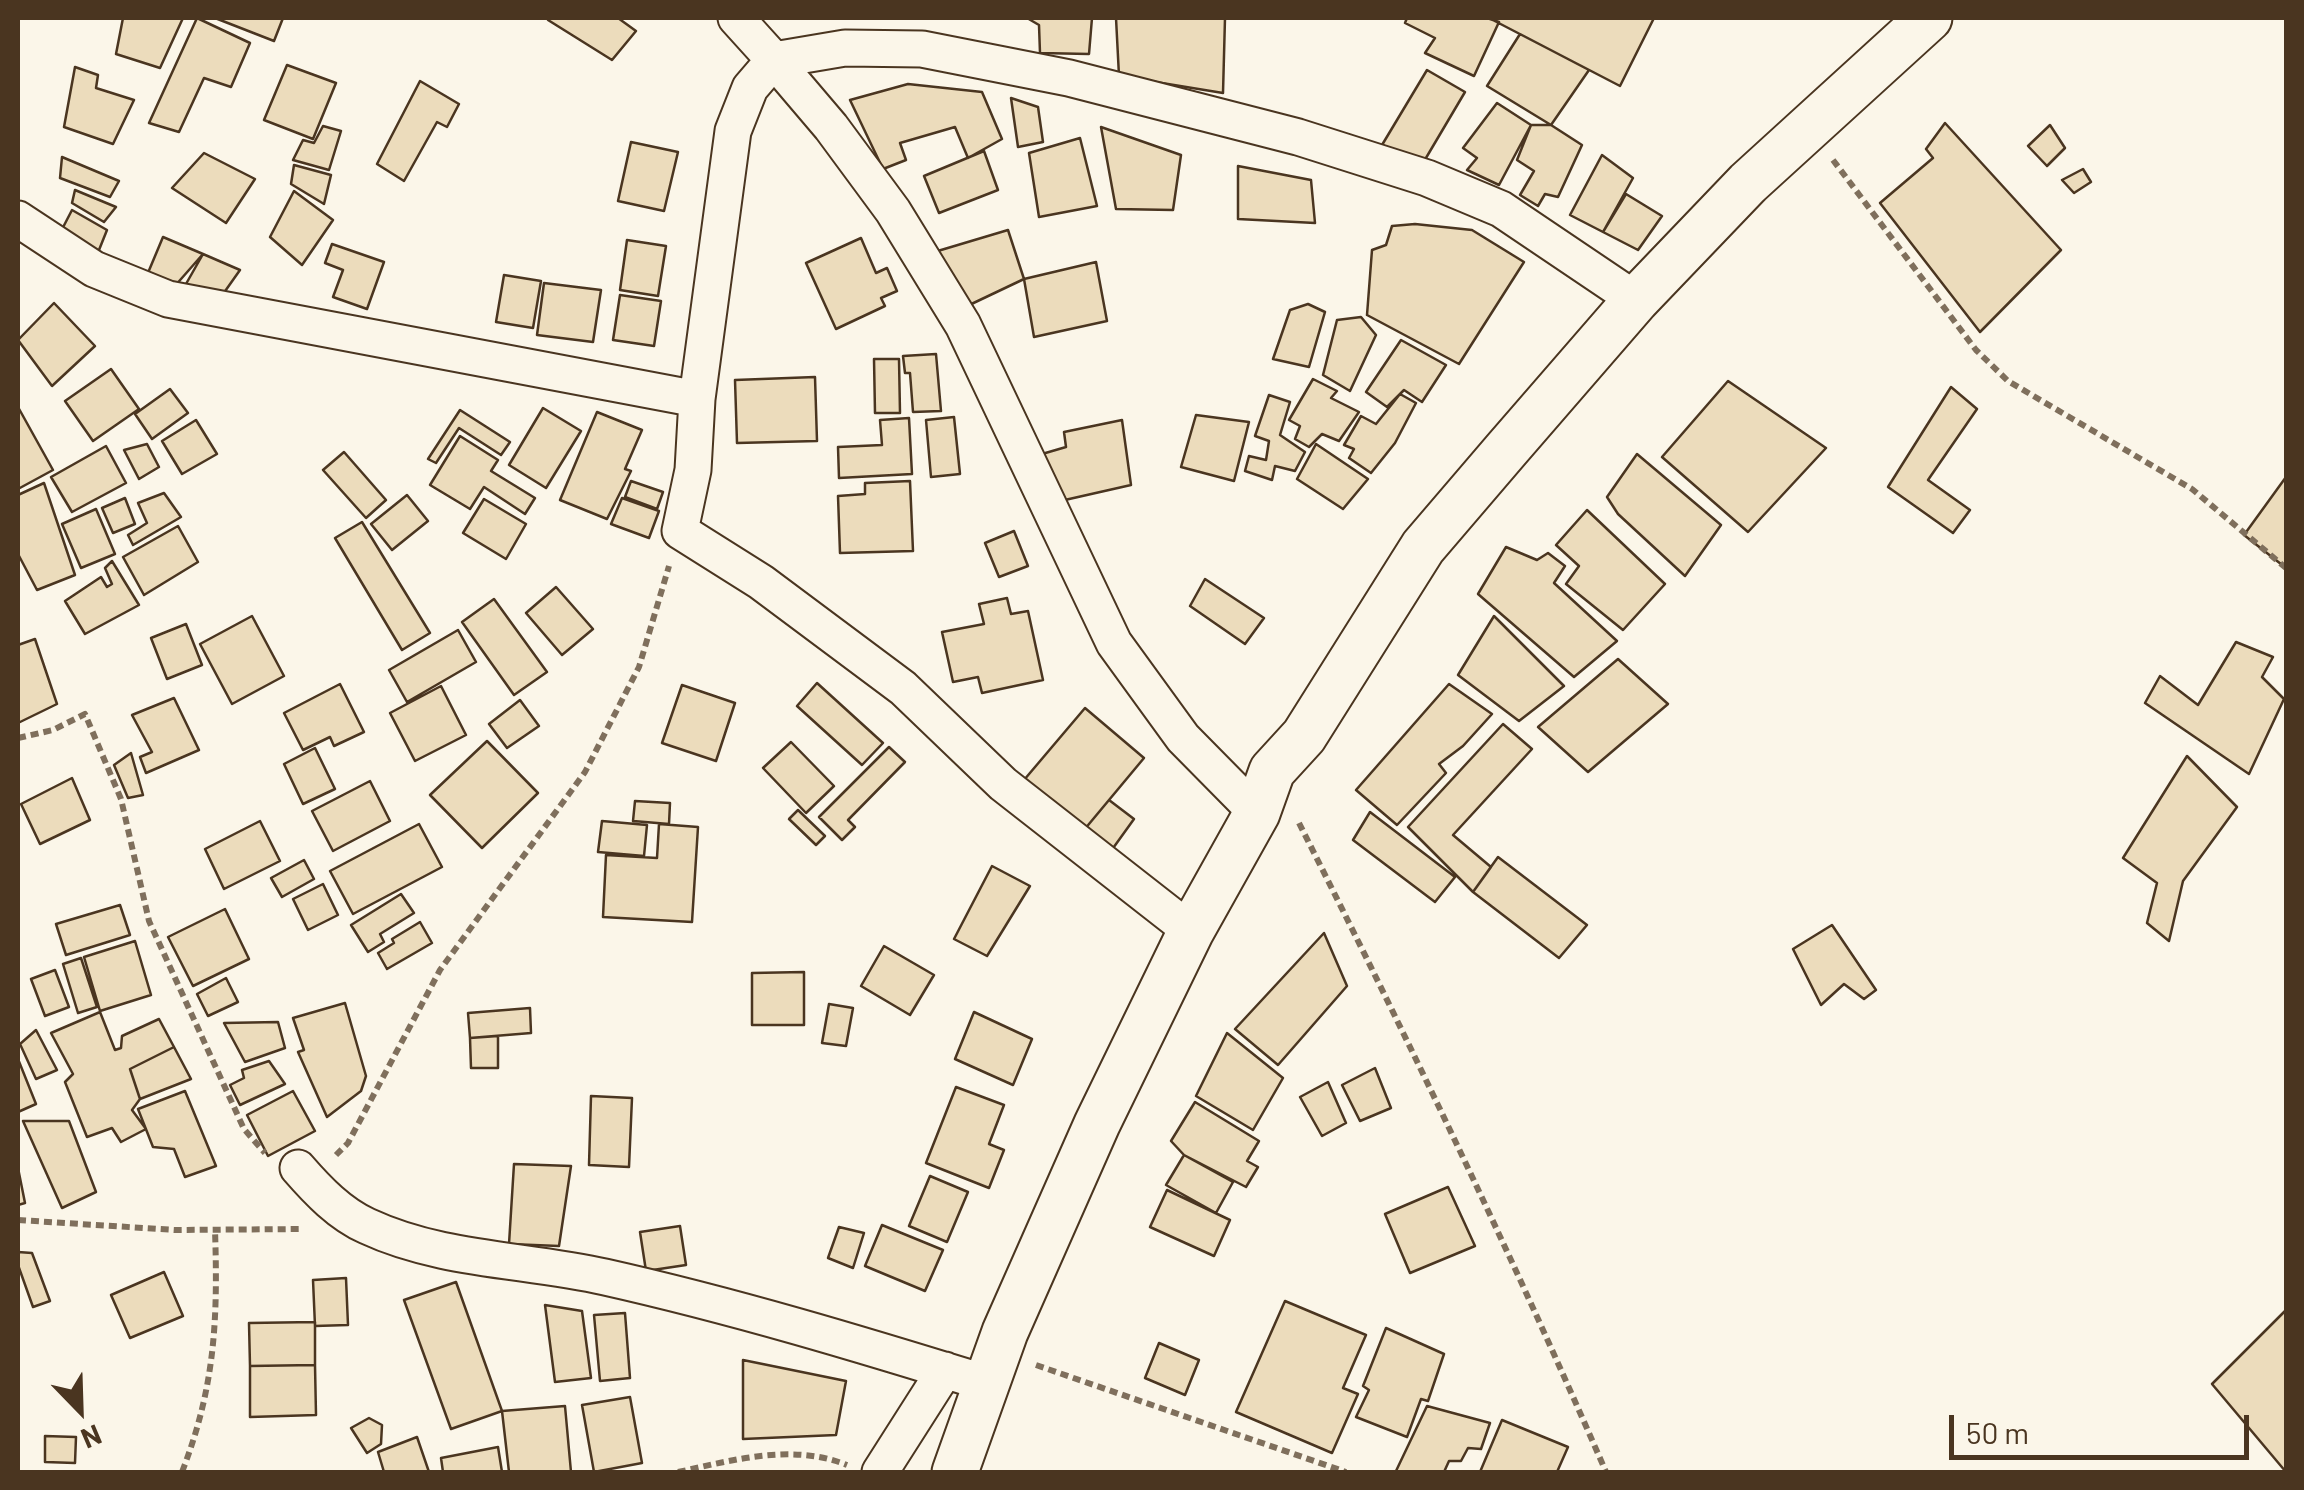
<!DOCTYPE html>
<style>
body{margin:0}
#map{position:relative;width:2304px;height:1490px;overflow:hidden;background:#fbf6e9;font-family:Barlow,sans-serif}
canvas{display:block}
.frame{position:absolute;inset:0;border:20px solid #4a3520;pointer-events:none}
.north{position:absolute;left:30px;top:1360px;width:100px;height:100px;-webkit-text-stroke:8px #fbf6e9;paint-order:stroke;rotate:157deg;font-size:28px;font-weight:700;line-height:40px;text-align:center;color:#4a3520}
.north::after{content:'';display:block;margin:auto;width:35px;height:45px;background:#4a3520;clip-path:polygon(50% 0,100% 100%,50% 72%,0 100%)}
.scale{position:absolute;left:1949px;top:1415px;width:300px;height:45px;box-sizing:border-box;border:5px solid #4a3520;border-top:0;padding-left:12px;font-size:30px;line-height:35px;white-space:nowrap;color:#4a3520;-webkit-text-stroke:8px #fbf6e9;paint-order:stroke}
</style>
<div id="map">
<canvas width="2304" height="1490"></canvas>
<div class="frame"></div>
<div class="north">N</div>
<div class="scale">50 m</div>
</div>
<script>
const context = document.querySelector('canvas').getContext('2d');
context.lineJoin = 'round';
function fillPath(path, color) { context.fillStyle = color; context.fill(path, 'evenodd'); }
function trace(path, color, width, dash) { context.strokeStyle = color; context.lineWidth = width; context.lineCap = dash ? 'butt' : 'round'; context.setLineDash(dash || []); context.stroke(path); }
const building = new Path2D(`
 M123,18H183L160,68L116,54Z
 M197,18L250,43L231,87L204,78L179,132L149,123Z
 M215,18H283L274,41Z
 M550,18H618L636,31L612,60L548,20Z
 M1027,18H1092L1089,54L1040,53L1039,25Z
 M1116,18H1225L1223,93L1119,76Z
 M1407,18H1487L1499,22L1474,76L1425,53L1435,38L1405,23Z
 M1489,18H1654L1620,86Z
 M1520,34L1589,70L1551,125L1487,86Z
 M287,65L336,83L313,139L264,120Z
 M75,67L98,75L96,88L134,100L113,144L64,127Z
 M1427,70L1465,92L1423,163L1382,145Z
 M420,81L459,104L447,127L437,122L404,181L377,164Z
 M908,84L982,92L1002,139L968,158L955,127L900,143L906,160L883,169L850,100Z
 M1011,98L1038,107L1043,142L1018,147Z
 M1497,103L1531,125L1499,185L1467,170L1477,158L1463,148Z
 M1945,123L2061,250L1980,332L1880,203L1933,158L1926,149Z
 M1531,125H1551L1582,145L1558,197L1545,194L1538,206L1520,195L1534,171L1517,160Z
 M2050,125L2065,148L2047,166L2028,146Z
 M323,126L341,131L329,170L293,160L303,140L314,143Z
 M1101,127L1181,155L1173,210L1116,209Z
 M1080,138L1097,206L1039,217L1029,153Z
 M631,142L678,152L664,211L618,201Z
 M984,151L998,190L939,213L924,176Z
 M204,153L255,179L226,223L172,188Z
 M1602,155L1633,178L1603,232L1570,215Z
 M62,157L119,181L110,197L60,178Z
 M294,165L331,175L324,204L291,184Z
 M1238,166L1311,180L1315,223L1238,219Z
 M2083,169L2091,182L2074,193L2062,180Z
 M75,190L116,207L104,222L72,203Z
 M294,191L333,220L302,265L270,237Z
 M1626,194L1662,216L1638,250L1603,232Z
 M72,210L107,230L97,255L58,237Z
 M1415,224L1472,230L1524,262L1459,364L1367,315L1372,250L1386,245L1392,226Z
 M1008,230L1024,279L963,308L931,253Z
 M163,237L203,254L174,287L145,280Z
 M861,238L876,273L887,268L897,291L881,298L885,306L836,329L806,263Z
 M627,240L666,246L658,296L620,290Z
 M332,244L384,262L367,309L333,297L343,270L325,263Z
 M203,254L240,270L216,304L182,291Z
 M1096,262L1107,321L1034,337L1024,279Z
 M504,275L541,281L533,328L496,322Z
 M544,283L601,290L593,342L537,335Z
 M620,295L661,301L654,346L613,340Z
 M54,303L95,346L52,386L18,340Z
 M1308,304L1325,312L1309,367L1273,359L1290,310Z
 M1361,317L1376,335L1350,391L1323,375L1337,320Z
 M1401,340L1446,365L1422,402L1404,390L1387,407L1366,392Z
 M936,354L941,411L913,412L910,373H905L903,356Z
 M874,359H899L900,413H875Z
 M111,369L139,409L93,441L65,401Z
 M815,377L817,441L737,443L735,380Z
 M1313,379L1337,391L1331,398L1359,412L1339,441L1322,434L1309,447L1295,439L1300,426L1289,420Z
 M1728,381L1826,448L1748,532L1662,457Z
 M1951,387L1977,409L1928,480L1970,510L1953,533L1888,487Z
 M170,389L188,413L152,439L135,414Z
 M1400,394L1416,403L1395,443L1371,473L1349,458L1354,449L1344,445L1361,416L1376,424Z
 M1269,395L1290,402L1280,435L1305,452L1295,471L1275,466L1272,480L1245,471L1249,456L1266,460L1269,441L1255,436Z
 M18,407L53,470L18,489Z
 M543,408L581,431L546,488L509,465Z
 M460,410L510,442L501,455L459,428L436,463L428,459Z
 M597,412L642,430L625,469L631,471L607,519L560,500Z
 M1196,415L1249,422L1234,481L1181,467Z
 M954,417L960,474L931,477L926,420Z
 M909,418L912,474L839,478L838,447L882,445L880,420Z
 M196,420L217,454L182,474L162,441Z
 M1122,420L1131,485L1056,502L1042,454L1066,447L1064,432Z
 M460,436L498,460L491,471L535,498L525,514L484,487L470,509L430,485Z
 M147,444L159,467L139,479L124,450Z
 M1316,444L1368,479L1343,509L1297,479Z
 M106,446L126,483L72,512L51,477Z
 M344,452L386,500L366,518L323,470Z
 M1637,454L1721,525L1685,576L1618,514L1607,497Z
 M2286,477V568L2244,535Z
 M631,481L663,492L657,509L625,497Z
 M910,481L913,551L840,553L838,496L865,494V483Z
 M44,483L75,575L37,590L18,554V495Z
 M164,493L181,517L133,545L128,535L147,523L138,503Z
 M407,495L428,521L392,550L371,524Z
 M125,498L135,524L113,533L102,508Z
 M622,498L659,511L649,538L611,524Z
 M484,499L526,524L506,559L463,533Z
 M96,509L115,554L81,568L62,524Z
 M1587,510L1665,584L1623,630L1566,584L1579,566L1556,545Z
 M362,522L430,633L402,650L335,538Z
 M178,526L198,562L144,595L123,557Z
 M1014,531L1028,566L999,577L985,543Z
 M1506,547L1537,560L1548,553L1565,566L1554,583L1617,641L1574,677L1478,594Z
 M112,561L139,605L85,634L65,601L101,577L107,587L112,584L105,568Z
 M1205,579L1264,618L1245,644L1190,606Z
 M556,587L593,629L562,655L526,613Z
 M1007,598L1011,614L1028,611L1043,680L982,693L978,677L953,682L942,632L984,624L979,604Z
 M494,599L547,672L514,695L462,622Z
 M252,616L284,676L232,704L200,644Z
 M1494,616L1564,686L1519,721L1458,675Z
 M186,624L202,665L167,679L151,638Z
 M458,630L476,662L407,702L389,670Z
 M35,639L57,704L18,723V645Z
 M2236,642L2273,657L2262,677L2284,699L2249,774L2145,703L2160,676L2198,705Z
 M1618,659L1668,704L1588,772L1538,727Z
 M817,683L883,743L862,765L797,706Z
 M340,684L364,732L334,746L330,737L303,750L284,713Z
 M1449,684L1492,714L1463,746L1439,764L1446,773L1397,825L1356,790Z
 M682,685L735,703L716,761L662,743Z
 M441,686L466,735L415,761L390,713Z
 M174,698L199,750L146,773L140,757L152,752L132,715Z
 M520,700L539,726L507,748L489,724Z
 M1085,708L1144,758L1084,830L1024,780Z
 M1503,724L1532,749L1453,835L1491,867L1473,892L1408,827Z
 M487,741L538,793L482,848L430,795Z
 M791,742L834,786L806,813L763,768Z
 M889,747L905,762L848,820L855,827L842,840L819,817Z
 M315,748L335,789L303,804L284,764Z
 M131,753L143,795L128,798L114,765Z
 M2187,756L2237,807L2183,881L2169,941L2147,923L2157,883L2123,858Z
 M72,778L90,820L40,844L21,804Z
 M370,781L390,821L333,851L312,811Z
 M1109,800L1134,819L1111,851L1084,830Z
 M635,801L670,803L669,824L633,821Z
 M798,810L825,836L816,845L789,819Z
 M1370,812L1455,877L1435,902L1353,840Z
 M260,821L280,861L224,889L205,849Z
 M602,821L647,825L644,856L598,852Z
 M419,824L442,867L353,914L330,871Z
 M659,824L698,827L692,922L603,917L606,855L657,858Z
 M1498,857L1587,925L1559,958L1473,892Z
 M304,860L314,879L282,897L271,878Z
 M992,866L1030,886L987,956L954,939Z
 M323,884L338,915L308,930L293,899Z
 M401,894L414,913L380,934L384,942L368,952L351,925Z
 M120,905L130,935L66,955L56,924Z
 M225,909L249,959L193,986L168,937Z
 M420,922L432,943L387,969L378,953L394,943L392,939Z
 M1832,925L1876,990L1864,999L1844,984L1821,1005L1793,949Z
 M1324,933L1347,986L1278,1065L1235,1029Z
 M135,941L151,995L100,1011L84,957Z
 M884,946L934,975L910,1015L861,986Z
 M81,958L97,1007L78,1013L63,964Z
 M55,970L69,1007L45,1016L31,979Z
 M804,972V1025H752V973Z
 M226,978L238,1002L208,1016L197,994Z
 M345,1003L366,1076L361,1091L327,1117L298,1052L304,1050L293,1018Z
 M829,1004L853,1008L846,1046L822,1043Z
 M530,1008L531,1033L470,1038L468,1013Z
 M100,1012L115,1050L121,1048L122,1036L159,1019L174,1047L130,1069L140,1099L132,1110L146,1129L121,1142L112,1128L87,1137L65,1082L73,1074L51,1033Z
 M974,1012L1032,1039L1013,1085L955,1059Z
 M278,1022L285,1048L245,1062L224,1023Z
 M36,1030L57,1070L36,1079L20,1044Z
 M1227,1033L1283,1078L1253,1130L1196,1096Z
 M498,1036V1068H471L470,1038Z
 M174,1047L191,1079L140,1099L130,1069Z
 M18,1059L36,1104L18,1112Z
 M269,1061L285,1084L240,1105L230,1085L244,1078L242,1070Z
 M1375,1068L1391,1108L1360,1121L1342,1085Z
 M1328,1082L1346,1123L1322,1136L1300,1097Z
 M956,1087L1004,1105L989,1144L1004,1150L989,1188L926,1163Z
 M185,1091L216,1166L185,1177L174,1149L153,1147L138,1109Z
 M293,1091L315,1131L268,1156L247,1115Z
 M591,1096L632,1098L629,1167L589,1165Z
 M1195,1102L1259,1141L1247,1161L1258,1167L1246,1187L1184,1155L1171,1141Z
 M23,1121H69L96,1192L62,1208Z
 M1184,1155L1233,1182L1216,1213L1166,1185Z
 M514,1164L571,1166L559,1246L509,1244Z
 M18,1168L25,1203L18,1205Z
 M930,1176L968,1192L947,1242L909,1226Z
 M1448,1187L1475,1246L1410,1273L1385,1214Z
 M1167,1190L1230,1220L1214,1256L1150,1227Z
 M882,1225L943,1250L925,1291L865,1266Z
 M680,1226L686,1265L646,1271L640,1232Z
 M839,1227L864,1233L853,1268L828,1258Z
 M18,1252L32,1253L50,1301L33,1307L18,1265Z
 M164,1272L183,1316L130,1338L111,1295Z
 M346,1278L348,1325L315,1326L313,1280Z
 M456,1282L502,1411L451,1429L404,1300Z
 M1285,1301L1366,1335L1343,1388L1358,1394L1332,1453L1236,1412Z
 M545,1305L582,1311L591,1378L555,1382Z
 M2286,1310V1472L2212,1384Z
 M625,1313L630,1378L600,1381L594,1315Z
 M315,1322V1365L250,1366L249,1323Z
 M1386,1328L1444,1354L1428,1401L1421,1399L1407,1437L1356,1417L1369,1390L1363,1386Z
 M1159,1343L1199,1360L1185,1395L1145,1378Z
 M743,1360L846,1381L836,1435L743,1439Z
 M315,1365L316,1415L250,1417V1366Z
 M630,1397L642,1463L594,1472L582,1405Z
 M565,1406L571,1472H509L502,1411Z
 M1427,1406L1490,1423L1481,1449L1468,1448L1461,1461H1449L1444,1472H1400L1396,1471Z
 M369,1418L382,1425L381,1444L367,1453L351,1428Z
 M1502,1420L1568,1447L1557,1472H1480Z
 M45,1436L76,1437L75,1463L45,1462Z
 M417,1437L429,1472H384L378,1452Z
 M498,1447L502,1472H443L441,1458Z`);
fillPath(building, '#ecdcbc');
trace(building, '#4a3520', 2.5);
const minor = new Path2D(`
 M736,18L774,60L845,48L922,49L1069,78L1298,137L1427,178L1501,209L1636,300
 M18,219L94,269L168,299L697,399
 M1191,931L1003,784L903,688L761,582L680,531L693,470L697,399L733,131L750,88L774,60L831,127L893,211L963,325L1114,643L1183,738L1257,813
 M298,1168C318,1191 340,1214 367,1226C442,1261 526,1259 605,1277C734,1306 860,1344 986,1383
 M880,1472L945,1370`);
const tertiary = new Path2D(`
 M955,1472L1005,1332L1097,1124L1191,931L1257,813L1272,771L1304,736L1423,547L1506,450L1636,300L1748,183L1929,18`);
trace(minor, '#4a3520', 39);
trace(tertiary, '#4a3520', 49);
trace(new Path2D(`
 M1833,160L1976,350L2008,381L2192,489L2286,568
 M18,738L53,730L85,714L121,799L149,921L244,1129L265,1153
 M1299,823C1407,1037 1511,1253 1606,1472
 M336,1155L348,1143L440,970L585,772L639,667L669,566
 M18,1220L175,1230L303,1229
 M1036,1365L1346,1472
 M182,1472C215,1387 218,1320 215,1230
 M678,1472C734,1460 792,1443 847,1465`), '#7f6f5c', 6, [8, 5]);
trace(minor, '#fbf6e9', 35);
trace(tertiary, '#fbf6e9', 45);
</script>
